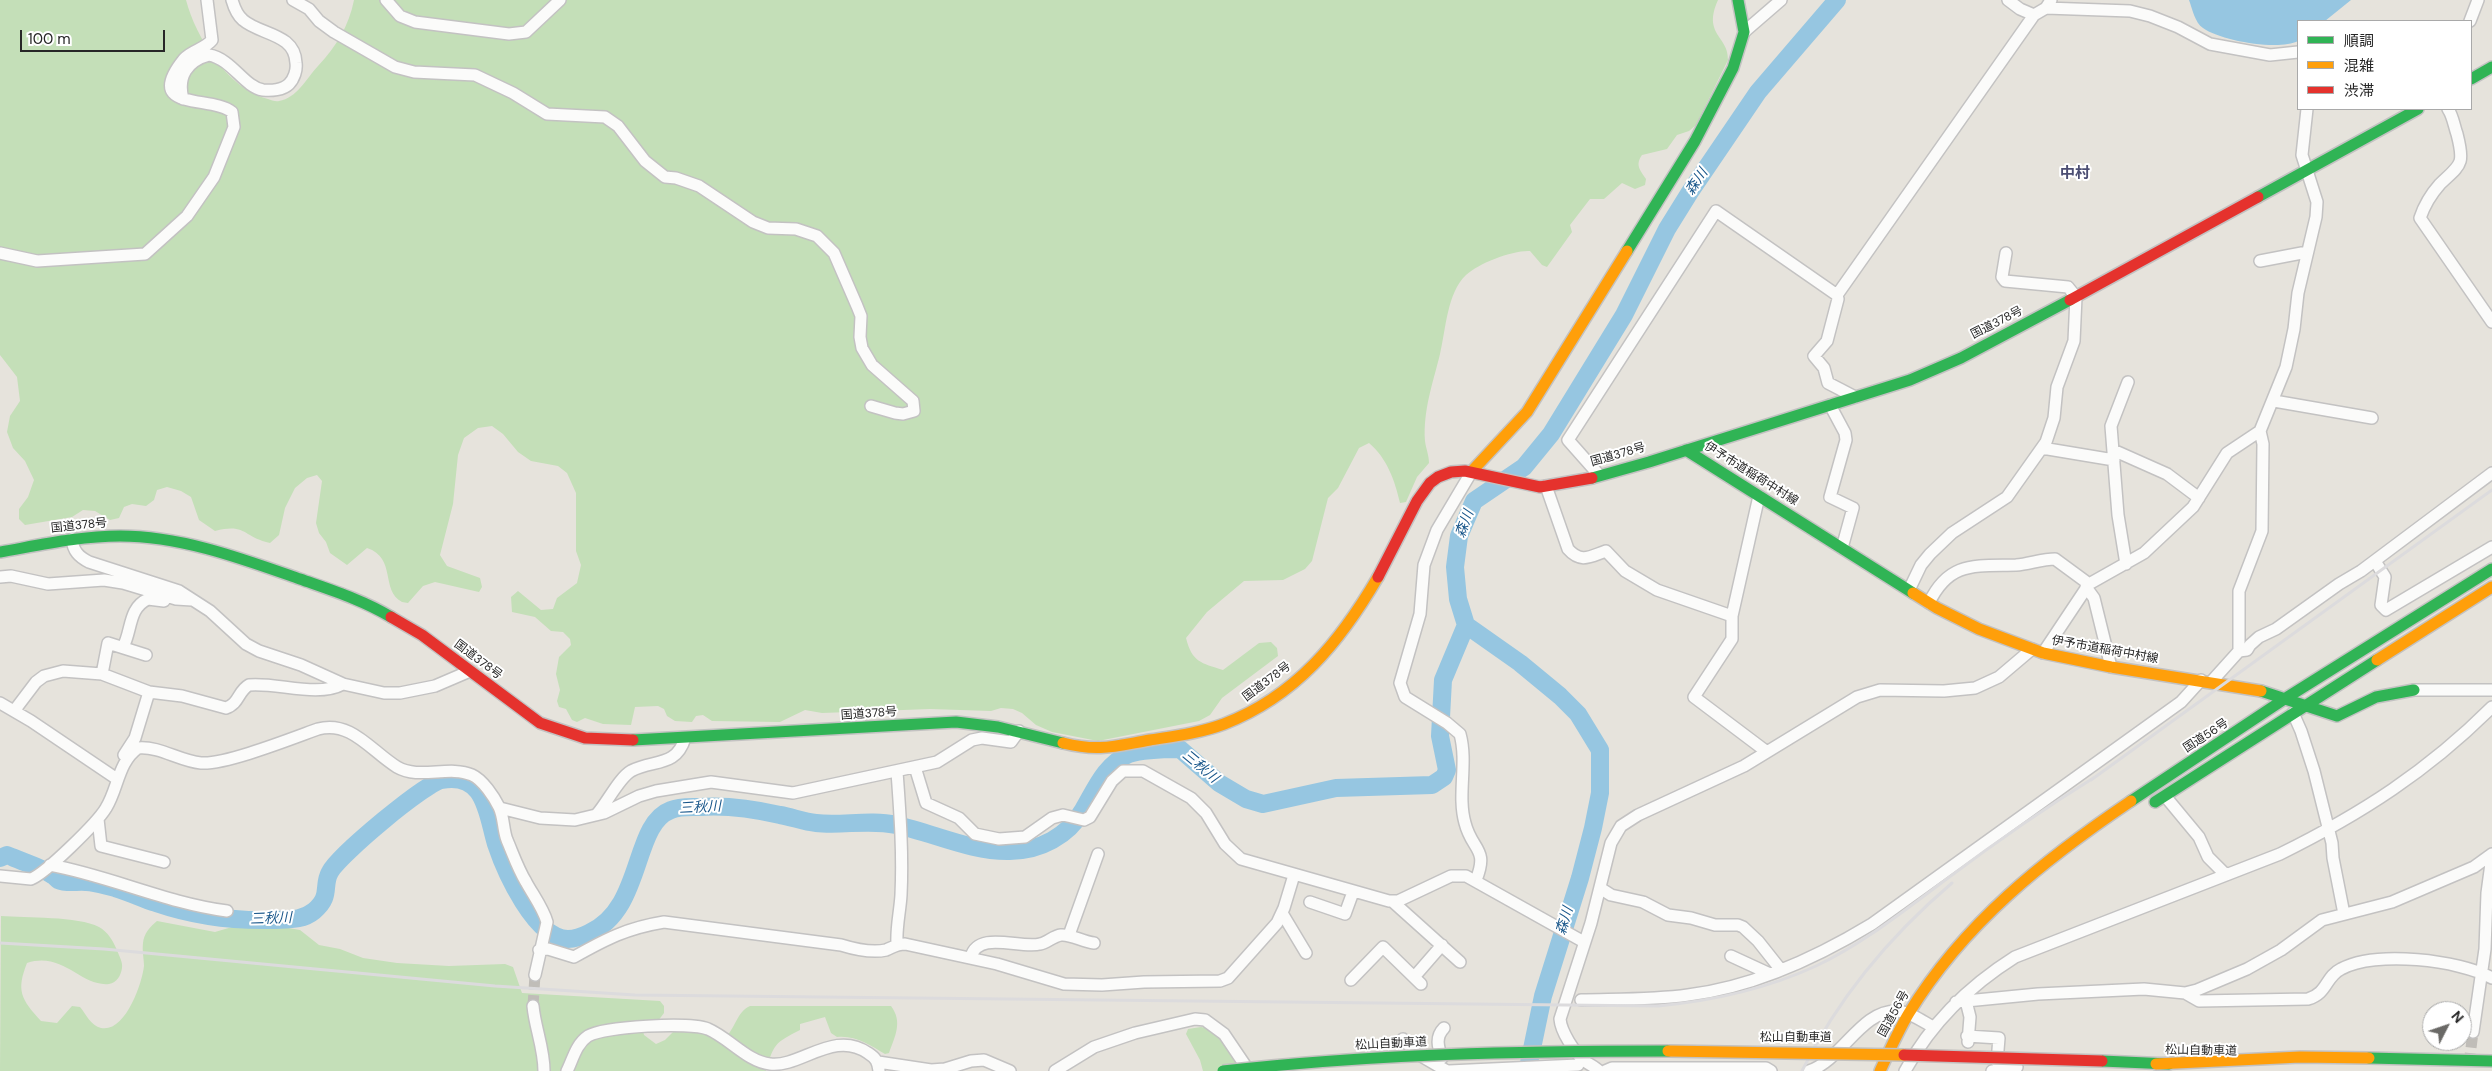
<!DOCTYPE html>
<meta charset="utf-8">
<style>
body{margin:0}
#map{position:relative;width:2492px;height:1071px;overflow:hidden;background:#e6e3dc;font-family:"DM Sans","Noto Sans JP",sans-serif}
canvas{display:block}
.legend{position:absolute;left:2297px;top:20px;width:175px;height:90px;box-sizing:border-box;background:#fff;border:1px solid #a9a9a9;margin:0;padding:6px 9px;list-style:none;font-size:15px;color:#272727}
.legend li{display:flex;align-items:center;gap:10px;height:25px}
.legend b{width:25px;border:1px solid #a9a9a9}
.north{position:absolute;left:2422px;top:1001px;width:50px;height:50px;box-sizing:border-box;background:#fff;border:1px solid #a9a9a9;border-radius:50%;rotate:49deg;font-size:14px;font-weight:700;line-height:20px;text-align:center;color:#272727}
.north::after{content:'';display:block;margin:auto;width:18px;height:22px;background:#6a6966;clip-path:polygon(50% 0,100% 100%,50% 72%,0 100%)}
.scale{position:absolute;left:20px;top:30px;width:145px;height:22px;box-sizing:border-box;border:2px solid #272727;border-top:0;padding-left:6px;font-size:15px;line-height:18px;white-space:nowrap;color:#272727;-webkit-text-stroke:4px #fff;paint-order:stroke}
</style>
<div id="map">
<canvas width="2492" height="1071"></canvas>
<ul class="legend">
<li><b style="height:6px;background:#30b455"></b>順調</li>
<li><b style="height:6px;background:#ff9f0a"></b>混雑</li>
<li><b style="height:6px;background:#e5322d"></b>渋滞</li>
</ul>
<div class="north">N</div>
<div class="scale">100 m</div>
</div>
<script>
const context = document.querySelector('canvas').getContext('2d');
context.lineJoin = 'round';
function fillPath(path, color) { context.fillStyle = color; context.fill(path, 'evenodd'); }
function trace(path, color, width, dash) { context.strokeStyle = color; context.lineWidth = width; context.lineCap = dash ? 'butt' : 'round'; context.setLineDash(dash || []); context.stroke(path); }
function label(font, color, halo, rows, align = 'center') {
  context.font = font + ' "DM Sans","Noto Sans JP",sans-serif'; context.lineWidth = 4; context.setLineDash([]); context.textBaseline = 'middle'; context.strokeStyle = halo; context.fillStyle = color; for (const [text, x, y, turn = 0] of rows) {
    context.save(); context.translate(x, y); context.rotate((+turn || 0) * Math.PI / 180); context.textAlign = isNaN(turn) ? turn : align; if (halo) context.strokeText(text, 0, 0); context.fillText(text, 0, 0); context.restore();
  }
}
fillPath(new Path2D(`
 M0,0H186C196,38 228,89 268,99C271,100 276,102 279,101C297,98 306,79 318,66C336,47 349,26 354,0H1718C1702,35 1729,36 1728,60L1696,125L1689,131L1677,135L1667,149L1642,155C1635,165 1640,170 1646,179L1645,185L1635,189L1622,183L1604,199H1590L1570,225L1572,232L1547,267L1542,265L1530,251C1513,250 1479,263 1466,275C1447,293 1446,329 1440,354C1433,383 1423,410 1425,441C1426,449 1429,455 1429,463L1417,477L1406,502L1400,503C1395,481 1387,458 1369,443L1359,448L1338,488L1328,498L1312,561L1305,569L1283,580L1244,581L1207,612L1186,638C1192,662 1201,663 1223,670L1259,643L1271,642L1277,648L1278,656L1222,698L1210,715L1199,721L1098,741L1052,732L1036,725L1022,713L1013,709L1001,708L991,711L930,709L822,713L805,710L780,722L712,721L703,715L696,716L692,722L675,721L667,716L664,709L658,706L635,707L631,725L603,724L585,718L577,722L572,720L566,709L559,707L557,701L560,690L556,674L559,657L571,645L570,639L563,632L551,631L535,617L512,612L511,597L518,591L541,610L553,609L557,598L577,583L581,565L576,551V493L567,473L558,466L531,461L518,452L503,434L492,426L478,428L464,438L458,455L453,504L440,555L447,566L480,578L482,587L479,592L435,582L423,586L408,603L402,602C380,590 397,558 367,548L347,565L330,553L326,542L319,533L316,523L322,481L317,475L307,478L295,488L285,508L279,535L270,543C242,537 247,523 215,531L199,520L191,497L181,491L167,487L157,490L154,500L146,506L132,504L124,507L119,518L110,520L95,511L83,510L72,517L25,525L19,519V509L28,497L34,480L25,461L13,448L7,432L10,416L20,401L17,377L0,355Z
 M1,916C26,918 78,916 99,927C108,932 113,941 117,950C119,956 123,962 122,968C121,975 117,983 109,984C81,987 63,951 27,963C16,991 21,999 41,1021L57,1023L72,1006L80,1007C86,1014 91,1026 101,1028C125,1033 142,984 144,966C144,959 142,951 143,943C144,933 150,927 157,921L215,932L232,927H283L300,930L319,945L340,949L363,958L397,963L449,966L505,964L513,967L522,993L660,1001L664,1006V1013L658,1021L641,1023L644,1035L656,1044L665,1040L673,1032L695,1030L721,1042C736,1030 736,1012 750,1006H891C903,1022 895,1036 889,1053L885,1054C870,1045 855,1035 837,1037L831,1033L825,1017L800,1024V1030C775,1043 774,1043 766,1071H0Z
 M1201,1027C1223,1029 1232,1053 1242,1071H1203L1200,1060L1186,1034L1188,1029Z`), '#c4dfb8');
fillPath(new Path2D(`
 M2189,0H2351L2325,21H2298V41C2279,51 2221,41 2203,28C2195,23 2192,8 2189,0Z`), '#96c6e1');
trace(new Path2D(`
 M0,858L7,855L12,857C25,863 41,867 52,875C54,876 56,878 58,880C67,884 77,881 86,882C95,882 106,886 115,888C129,892 143,899 156,903C194,916 233,921 272,920C287,919 302,921 314,911C332,896 322,886 330,872C339,855 425,783 442,780C486,772 487,815 496,844C505,871 535,939 568,939C575,939 583,936 589,933C644,909 632,824 671,810C680,806 691,807 700,807C727,805 754,809 780,815C792,817 804,822 816,823C842,826 870,819 896,825C934,833 971,852 1010,851C1040,851 1068,836 1083,810C1095,790 1105,764 1129,754C1141,750 1167,749 1180,749L1219,783L1246,799L1263,804L1336,788L1432,785L1444,777L1447,770L1440,736L1443,680L1466,625
 M1529,1063L1543,996L1580,878L1593,828L1600,793V750L1578,714L1560,696L1520,663L1466,625L1458,599L1455,567L1459,536L1474,501L1524,467L1551,434L1624,315L1667,229L1690,192L1758,92L1837,0`), '#96c6e1', 18);
trace(new Path2D(`
 M533,1006L535,975
 M2469,1064L2473,1032`), '#c0bdb8', 11, [11, 5.5]);
const street = new Path2D(`
 M293,0L309,9L319,21L334,32L395,67L414,72L475,75L513,93L547,114L605,117L618,126L645,161L665,177L676,178L699,186L753,222L768,228L796,229L817,236L834,253L857,306L861,316L860,337L862,348L872,365L913,401L914,411L903,414L895,413L871,406
 M386,0L400,16L415,22L509,34L526,32L560,0
 M2008,0L2020,9L2034,15
 M2046,8L2130,11L2150,16L2178,27L2210,44L2270,55L2298,52
 M2470,21L2478,0
 M1744,32L1781,0
 M183,99C177,77 187,61 209,55C232,59 244,87 263,90C271,91 283,90 289,84C294,79 297,70 296,63C295,33 260,35 243,20C237,15 234,7 232,0
 M2448,109C2453,116 2454,126 2457,134C2465,165 2461,164 2440,184C2432,193 2424,206 2420,218L2492,322
 M0,253L37,261L145,254L187,216L214,177L234,127L232,112C212,95 141,112 184,59C192,50 205,49 212,40L207,0
 M2260,261L2307,252
 M1837,295L1838,299L1827,341L1814,356L1824,368L1828,383L1855,397
 M2274,401L2372,418
 M1830,405L1845,433L1846,440L1830,497L1853,508L1842,548
 M2042,448L2114,460
 M2113,450L2167,474L2199,498
 M1472,471L1437,530L1424,565L1420,614L1400,683L1405,697L1447,723L1460,734C1468,763 1457,795 1465,823C1472,851 1489,848 1476,880
 M1599,475L1568,440L1716,211L1837,295L2034,15L2046,8L2051,0
 M1546,486L1568,549C1581,564 1591,556 1606,551L1625,571L1657,590L1732,616
 M1759,496L1732,616V639L1694,697L1767,752
 M72,539C73,551 79,557 89,562L179,591L210,611L246,644L259,651L301,665L343,684L384,693H400L435,686L470,671
 M2375,561L2385,577L2381,605L2386,610L2492,547
 M2126,564L2118,515L2111,426L2128,382
 M0,577L11,576L48,584L104,580L123,583L176,599L192,600
 M2086,587L2094,598L2111,667
 M1909,590L1921,565L1930,554L1952,533L2007,497L2046,442L2054,418L2057,387L2074,341L2076,297L2068,287L2005,281L2002,277L2006,253
 M1929,603C1949,561 1975,566 2016,565C2029,564 2042,559 2055,559L2089,584
 M123,647C132,631 128,608 148,599L164,601
 M2239,651L2247,650L2250,645L2259,637L2276,629L2339,584L2361,571L2492,473
 M2043,653L2089,584L2144,553L2193,507L2227,453L2260,431L2286,367L2294,329L2298,293L2316,217L2317,202L2302,155L2307,109
 M102,674L108,643L146,655
 M2212,681L2239,651V591L2262,531L2263,444L2260,431
 M2414,690H2492
 M0,703L31,721L117,779
 M14,711L36,682L44,676L63,671L102,674L149,692L182,696L226,708C239,704 238,691 249,685C277,682 317,698 343,684
 M2293,713L2301,731L2314,771L2332,843L2333,858L2344,914
 M124,755L135,738L149,692
 M915,767L926,803L959,818L975,834L999,839L1025,837L1052,818L1063,815L1084,820L1090,817L1112,781L1123,771H1143L1191,798L1206,813L1225,844L1241,859L1389,901H1398L1451,876H1466L1584,942
 M897,772C900,812 903,854 901,895C900,912 896,927 897,944
 M2165,796L2199,837L2208,857L2225,874
 M500,808L540,818L575,820L604,813L639,796L656,791L711,782L793,793L937,762L972,740L982,738L1011,742L1019,731
 M597,814C607,803 619,778 631,771C653,759 676,768 685,738
 M98,819L101,846L164,862
 M50,865C110,876 166,903 227,911
 M0,876L31,879C46,873 97,823 106,808C118,789 118,762 138,748C160,746 179,761 201,763C225,765 293,738 318,729C351,720 371,751 397,767C419,780 449,765 472,775C483,780 494,797 499,807C504,817 503,830 507,840C513,854 518,869 526,882C533,895 543,908 547,922L535,975
 M1600,888L1611,895L1643,902L1668,915L1691,918L1715,925H1738L1743,927L1758,941L1781,970
 M1392,901L1460,962
 M1310,902L1345,914L1353,892
 M1282,913L1306,953
 M1069,935L1098,854
 M539,950L548,949L574,957C606,939 627,928 664,922L841,945C854,949 872,953 886,950C893,947 897,944 905,944L997,964L1064,984L1102,985L1144,982L1220,981L1228,978L1277,923L1284,908L1294,875
 M1731,956L1770,974
 M971,957C978,930 1020,949 1040,944C1047,943 1053,936 1061,935C1071,934 1083,942 1094,943
 M1415,976L1442,945
 M1351,980L1383,947L1421,984
 M2185,993L2199,1001L2308,999C2328,993 2325,977 2341,969C2376,950 2459,960 2492,978
 M1581,1000C1617,999 1653,1000 1688,995C1754,987 1816,958 1872,924L2181,702L2201,680
 M1966,1001L1970,1017L1968,1042
 M1956,1002L2038,994L2144,989L2185,993L2197,990L2247,969L2281,950L2322,920L2392,902L2474,867L2492,854
 M533,1006C535,1028 544,1048 544,1071
 M2473,1032L2485,949L2487,893L2492,856
 M1967,1036L1999,1038L1997,1062
 M1403,1039L1416,1053L1447,1071
 M1442,1058C1438,1047 1435,1037 1444,1028
 M878,1062L931,1070L945,1069L971,1061L984,1060L1010,1071
 M567,1071C573,1059 576,1044 588,1036C605,1026 690,1022 708,1029C729,1038 748,1062 770,1064C800,1068 834,1029 868,1053C876,1058 878,1062 879,1071
 M1055,1071L1094,1047L1135,1033L1195,1019L1205,1020L1224,1034L1249,1071
 M1449,1071L1578,1065
 M1599,1071C1594,1066 1588,1064 1583,1060C1574,1051 1561,1032 1560,1019L1591,923L1611,843L1621,826L1638,815L1744,766L1857,697L1880,690L1944,691L1975,688L1999,677L2032,649
 M1605,1071L1612,1068H1766L1771,1071
 M1809,1071C1842,1060 1861,1010 1897,1011C1910,1012 1922,1021 1933,1027
 M1905,1071C1931,1023 1969,986 2015,957L2280,854C2361,814 2428,771 2492,707
 M1992,1071L2017,1067`);
const fast = new Path2D(`
 M2471,79L2492,67
 M2258,197L2418,109
 M1627,251L1695,141L1733,68L1744,32L1738,0
 M1686,450L1913,593
 M1592,478L1649,462L1910,380L1961,358L2070,300
 M0,552C40,545 80,536 120,536C182,536 243,559 300,579C331,590 363,600 391,617
 M2261,691L2337,716L2376,697L2414,690
 M633,740L956,722L998,727L1063,743
 M2131,801L2286,698L2492,569
 M2155,802L2377,660
 M2369,1058L2492,1061
 M2102,1061L2169,1064`);
const slow = new Path2D(`
 M1472,471L1527,412L1627,251
 M1913,593L1937,608L1979,629L2043,653L2111,667L2261,691
 M2377,660L2492,587
 M1063,743C1099,752 1115,746 1150,740C1175,736 1200,733 1224,724C1296,696 1340,642 1378,577
 M2156,1064L2300,1057L2369,1058
 M1880,1071C1889,1052 1898,1031 1909,1013C1964,923 2045,859 2131,801`);
const jam = new Path2D(`
 M2070,300L2258,197
 M1378,577L1417,501L1430,483L1438,477L1451,472L1465,471L1540,487L1592,478
 M391,617L422,635L540,723L585,738L633,740`);
trace(street, '#c3c2c2', 14);
trace(fast, '#c3c2c2', 14);
trace(slow, '#c3c2c2', 14);
trace(jam, '#c3c2c2', 14);
trace(street, '#fbfbfa', 11);
trace(fast, '#30b455', 11);
trace(slow, '#ff9f0a', 11);
trace(jam, '#e5322d', 11);
trace(new Path2D(`
 M2091,780L2492,490
 M0,943L104,949L495,986L635,995L1658,1006C1712,1001 1766,989 1816,966C1863,944 1906,909 1948,878C1996,842 2045,808 2095,777
 M1802,1071C1838,998 1891,935 1952,883`), '#dcdbdd', 3);
const fastBridge = new Path2D(`
 M1223,1071C1371,1054 1519,1051 1668,1051`);
const slowBridge = new Path2D(`
 M1668,1051L1904,1055`);
const jamBridge = new Path2D(`
 M1904,1055L2102,1061`);
trace(fastBridge, '#c3c1bf', 14, []);
trace(slowBridge, '#c3c1bf', 14, []);
trace(jamBridge, '#c3c1bf', 14, []);
trace(fastBridge, '#30b455', 11);
trace(slowBridge, '#ff9f0a', 11);
trace(jamBridge, '#e5322d', 11);
label('12px', '#272727', '#fff', [
 ["国道378号",1997,323,-27],
 ["国道378号",1618,455,-16],
 ["伊予市道稲荷中村線",1751,474,32],
 ["国道378号",79,526,-6],
 ["伊予市道稲荷中村線",2105,650,10],
 ["国道378号",478,660,37],
 ["国道378号",1267,682,-37],
 ["国道378号",869,714,-4],
 ["国道56号",2206,736,-33],
 ["国道56号",1894,1014,-61],
 ["松山自動車道",1796,1038],
 ["松山自動車道",1391,1044,-3],
 ["松山自動車道",2201,1051,1]
]);
label('italic 14px', '#18568a', '#fff', [
 ["森川",1697,182,-56],
 ["森川",1465,524,-70],
 ["三秋川",1200,767,40],
 ["三秋川",700,808,-3],
 ["三秋川",271,919,-2],
 ["森川",1565,921,-73]
]);
label('bold 15px', '#4c4e73', '#fff', [
 ["中村",2075,174]
]);
</script>
